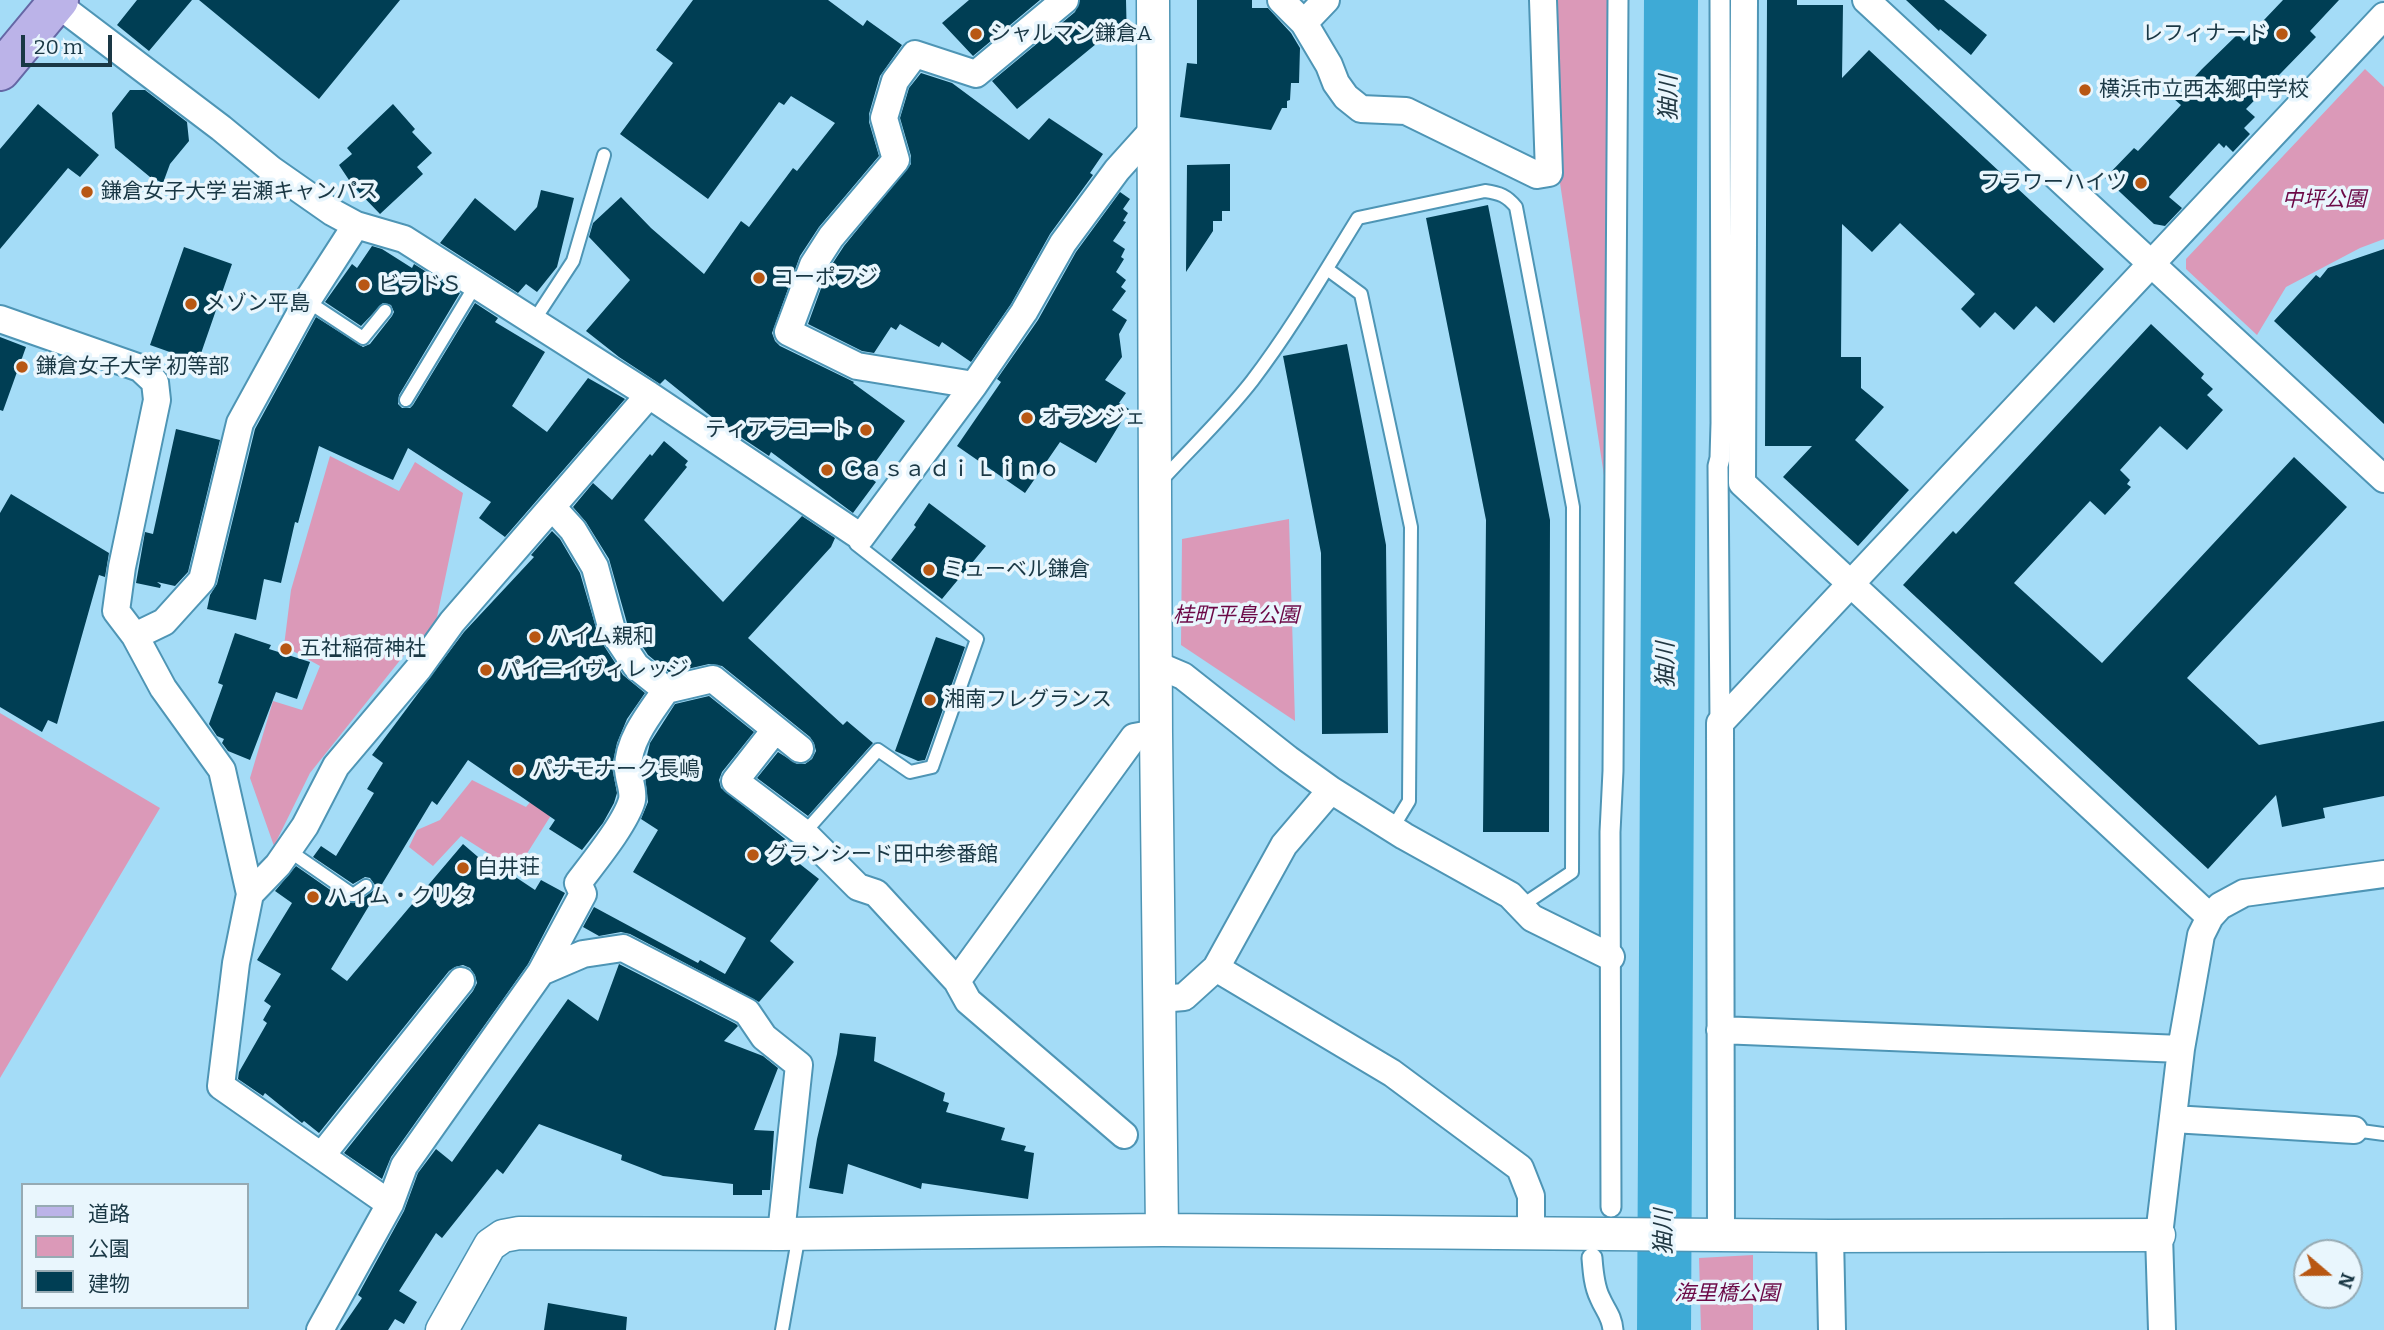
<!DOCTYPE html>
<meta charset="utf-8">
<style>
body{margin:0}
#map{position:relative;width:2384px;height:1330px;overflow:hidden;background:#a4dcf7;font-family:Bitter,"Noto Sans JP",serif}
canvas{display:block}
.legend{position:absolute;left:21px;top:1183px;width:228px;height:126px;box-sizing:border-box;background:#e9f6fd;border:2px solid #96aab3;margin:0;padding:9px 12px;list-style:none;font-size:21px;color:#1a3845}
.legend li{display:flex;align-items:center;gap:14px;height:35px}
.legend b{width:35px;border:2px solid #96aab3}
.north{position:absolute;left:2293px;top:1239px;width:70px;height:70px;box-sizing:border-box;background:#e9f6fd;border:2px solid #96aab3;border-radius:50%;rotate:110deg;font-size:19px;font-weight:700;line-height:28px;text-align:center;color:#1a3845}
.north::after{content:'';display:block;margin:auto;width:24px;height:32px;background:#b85713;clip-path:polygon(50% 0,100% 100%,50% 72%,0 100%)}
.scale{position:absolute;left:21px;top:35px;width:91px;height:32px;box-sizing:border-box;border:4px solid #1a3845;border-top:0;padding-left:9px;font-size:21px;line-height:24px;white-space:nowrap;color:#1a3845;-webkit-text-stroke:5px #e9f6fd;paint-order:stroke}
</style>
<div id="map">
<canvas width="2384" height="1330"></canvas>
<ul class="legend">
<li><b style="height:9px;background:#bbb3e8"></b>道路</li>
<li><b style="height:19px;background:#db99b8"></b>公園</li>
<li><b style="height:19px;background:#003e54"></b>建物</li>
</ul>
<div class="north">N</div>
<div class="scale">20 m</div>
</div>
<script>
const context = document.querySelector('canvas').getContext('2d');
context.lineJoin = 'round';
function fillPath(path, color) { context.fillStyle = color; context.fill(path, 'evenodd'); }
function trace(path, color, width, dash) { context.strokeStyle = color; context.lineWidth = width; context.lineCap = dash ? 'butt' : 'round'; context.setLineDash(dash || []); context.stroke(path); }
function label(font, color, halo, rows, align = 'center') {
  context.font = font + ' Bitter,"Noto Sans JP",serif'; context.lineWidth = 7; context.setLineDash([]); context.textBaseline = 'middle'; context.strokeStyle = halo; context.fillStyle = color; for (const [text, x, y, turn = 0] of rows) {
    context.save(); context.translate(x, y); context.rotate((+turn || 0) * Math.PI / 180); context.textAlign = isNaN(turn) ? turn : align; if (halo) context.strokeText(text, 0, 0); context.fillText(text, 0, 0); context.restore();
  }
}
fillPath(new Path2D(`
 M1554,0H1609L1606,489L1560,183Z
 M2365,69L2384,87V239L2360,248L2286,287L2257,335L2186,269V259Z
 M330,456L399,491L415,462L463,493L433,636L417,639L310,773L274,846L250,778L273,701L302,710L320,666L284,646L291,590Z
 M1289,519L1295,721L1181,645L1182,539Z
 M0,713L160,808L0,1078Z
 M568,756L582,766L516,871L461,836L433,866L409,847L417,830L440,820L472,780L526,807Z
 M1753,1255V1330H1701L1699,1258Z`), '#db99b8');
trace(new Path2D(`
 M1664,1330L1671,0`), '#3eaad6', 54);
fillPath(new Path2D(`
 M137,0H192L149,51L117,25Z
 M199,0H400L319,99Z
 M693,0H828L863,26L867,20L902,45L880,76L869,114V122L879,156L819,227L800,256L772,333L775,341L780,346L854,382L853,383L905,421L866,475L876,482L853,513L771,452L769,456L718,422L665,379L660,384L619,357L586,331L630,280L589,237L593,223L621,197L651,228L704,274L741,221L749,227L793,168L797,171L835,123L791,96L784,105L779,102L708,199L620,134L673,63L656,50Z
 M969,0H1040L973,56L942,23Z
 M1080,0H1126L1127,44H1096L1017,109L992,81L1075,12Z
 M1197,0H1252V8H1268L1291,33L1300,48L1299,83H1291L1290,100L1287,101V108H1282L1271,130L1180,117L1187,63L1197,64Z
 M1767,0H1797V5H1843L1842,78L1869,50L2104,269L2054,323L2036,306L2014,330L1995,312L1980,328L1961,309L1975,294L1900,223L1872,252L1842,224L1841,357H1861V388L1884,407L1855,440L1909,490L1858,546L1783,477L1812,446H1765Z
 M1906,0H1944L1987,35L1971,55L1940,29L1939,31Z
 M2283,0H2339L2310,31L2316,37L2246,109L2255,117L2244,128L2250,134L2233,152L2226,145L2224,148L2219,143L2169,197L2182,208L2165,226L2154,224L2105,178L2134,148L2138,151L2181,105L2174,99L2202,69L2238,34L2244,41Z
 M921,73L952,83L1029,140L1049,118L1103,154L1090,173L1093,175L1050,234L1011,304L971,362L942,342L939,347L900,324L896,330L891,327L874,353L862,351L808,324L827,272L844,246L911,164V156L900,118L909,88Z
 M130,90H145L187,122L189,141L170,164L163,183L150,177L115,148L112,113Z
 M38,104L99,155L80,177L68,168L0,249V149Z
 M393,104L415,129L412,132L432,153L417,167L423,174L380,214L353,186L339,165L352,154L347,148Z
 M1230,164V211H1222V221H1213V231L1186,272L1187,165Z
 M541,190L574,198L557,267L537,292L526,284L518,293L440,243L475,198L515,231L537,207Z
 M1120,192L1130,199L1123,209L1128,213L1123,221L1126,222L1113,241L1125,249L1121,257L1124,259L1116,272L1126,280L1121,287L1126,291L1112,310L1127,320L1119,334L1122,357L1105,380L1126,393L1119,403L1129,409L1096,463L1060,442L1025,493L957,446L1001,382L997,379L1038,320L1076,252Z
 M1488,205L1550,520L1549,832H1483L1486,520L1426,218Z
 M372,246L382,249L412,268L414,264L460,293L399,395L398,404L402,408H410L413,405L475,303L498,318L495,322L545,352L512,406L547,432L588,378L625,399L505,537L479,518L491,502L408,448L393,480L319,446L298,523L295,522L281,583L264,579L256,620L207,609L210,595L217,584L255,429L316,317L363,347L370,344L392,316L394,312L391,305L383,303L361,326L325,302L352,264L357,268Z
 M184,247L232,264L198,362L150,345Z
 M2384,249V424L2274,321L2316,275L2320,278L2328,268Z
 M2151,324L2204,374L2201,378L2213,389L2207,395L2223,410L2187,450L2160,426L2120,470L2130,480L2127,484L2131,487L2105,515L2090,501L2014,583L2102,663L2294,457L2347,507L2187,678L2259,745L2384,721V796L2323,808L2325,818L2282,827L2276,795L2208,869L1903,585L1953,531L1956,534Z
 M0,337L26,347L3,411L0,410Z
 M1347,344L1386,545L1388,733L1322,734L1321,553L1283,356Z
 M176,429L220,440L188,572L175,586L157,582L161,585L160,588L136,583L145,532L153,534Z
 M664,441L688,461L685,465L687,467L644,520L723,602L802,516L835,538L831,547L748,638L843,725L847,721L873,743L808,816L757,778L778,752L797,764H805L812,759L816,751L814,743L810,737L722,666L709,664L670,673L648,655L627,623L609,559L586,522L573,507L593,483L612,500L650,454L652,456Z
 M11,494L109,553L105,577L99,575L57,724L48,720L42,732L0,707V513Z
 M929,503L986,546L942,599L891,560L916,527L914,525Z
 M552,531L560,539L580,573L599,638L623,675L645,693L627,719L617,743L612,767L617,793L614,803L603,823L582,850L549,829L555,820L468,760L437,805L432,801L331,969L347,981L463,844L492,869L496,864L535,890L541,880L565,893L528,964L391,1157L382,1179L344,1153L473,991L477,983L475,975L470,968L463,965L455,967L449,971L319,1133L304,1121L302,1123L265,1093L263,1096L238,1079L239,1072L267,1023L263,1020L271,1006L264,1001L281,974L257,960L292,903L275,891L296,866L349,903L358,902L374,890L375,885L370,878L365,877L353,884L313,857L321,846L336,856L374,793L367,789L383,763L372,755L464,632L534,557L531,555Z
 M235,633L271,645L269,649L310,662L297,699L276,692L250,760L228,751L222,743L224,739L217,736L209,724L223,685L218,683Z
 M936,637L965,647L925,760L918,761L895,751Z
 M709,696L754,732L722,772L719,780L721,788L789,842L782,850L819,879L770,941L794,962L759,1002L630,934L621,932L599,936L583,927L594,907L698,963L700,960L725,974L746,938L633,872L658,830L641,819L648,802L644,768L650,743L675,704Z
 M619,964L736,1024L738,1026L724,1041L763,1056L778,1068L754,1130L774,1131L770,1190H762V1195H733V1184L663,1176L621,1160L622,1155L539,1124L503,1174L497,1169L442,1238L436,1233L399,1291L417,1302L404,1324L395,1319L388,1330H340L362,1298L358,1295L404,1211L418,1173L436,1149L452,1162L568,999L598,1021Z
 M840,1033L876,1037L874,1061L945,1093L943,1101L949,1103L946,1112L1005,1128L1001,1140L1026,1146L1024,1151L1034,1153L1028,1199L922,1183L921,1189L848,1164L843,1194L809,1188L817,1139L837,1054Z
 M548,1303L627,1317L626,1330H544Z`), '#003e54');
const service = new Path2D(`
 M1327,269L1361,294L1411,527L1409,801L1392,829
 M307,301L363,338L385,311
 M533,322L573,261L604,155
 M406,400L475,286
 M1161,481C1191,448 1224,417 1252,381C1291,330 1324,273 1358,218L1485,191C1500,193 1507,196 1516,207L1573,507L1572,872L1521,906
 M804,833L878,750L910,772L932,767L977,639L856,544L860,538
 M288,850L353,895L366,886
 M2354,1130L2384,1134
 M782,1330L799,1234`);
const pedestrian = new Path2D(`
 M1720,723L1718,466L1720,458L1721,423L1720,0
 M1611,1207L1610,832L1613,771L1618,0
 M1592,1258C1593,1271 1594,1286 1600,1298C1605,1310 1612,1316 1613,1330`);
const minor = new Path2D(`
 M1281,0L1304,23L1329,65L1336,83L1346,97L1361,109L1406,111L1537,175L1549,173L1543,0
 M1744,0L1742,483L2210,917
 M1866,0L2384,479
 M56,3L221,128L272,170L332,212L356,225L404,239L649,395L861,537L974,385L1024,312L1063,243L1117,170L1153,130
 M1304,23L1326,0
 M0,319L140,368L155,382L157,400L122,567L116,611L135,636L163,688L222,770L250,894L236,963L221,1086L390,1204
 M974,385L857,366L788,332L813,265L831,237L896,160L884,118L895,81L915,54L976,74L1065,0
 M553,508L573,530L595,567L612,630L636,666L666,690
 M135,636L164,622L202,580L240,423L307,301L356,225
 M1157,665L1183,676L1288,759L1331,790L1404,836L1510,895L1532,918L1611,957
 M775,730L735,781L804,833L858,887L876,893L957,981L968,1001L1124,1135
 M250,894L278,865L305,826L336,766L419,668L452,622L649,395
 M1216,968L1392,1073L1520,1168L1531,1196V1234
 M541,972L583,894L578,883C593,863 626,823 632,800C634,789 628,779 628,768C628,739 651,712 666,690L713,679L800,749
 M957,981L1134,737L1156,733
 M1160,999L1184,997L1216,968L1284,845L1331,790
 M1720,1030L2181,1049
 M2173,1119L2354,1130
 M322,1155L461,981
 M1721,1235L1720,723L2384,16
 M1830,1236L1832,1330
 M320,1330L390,1204L404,1166L541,972L583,954L623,948L747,1012L764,1037L799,1065L781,1234
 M2162,1330L2159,1235L2181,1049L2201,935L2210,917L2220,906L2244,893L2384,874`);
const tertiary = new Path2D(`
 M1153,0L1156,733L1162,1230
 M442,1330L490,1245L503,1236L519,1233L781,1234L1162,1230L1830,1236L2159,1235`);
const primary = new Path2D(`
 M0,71L59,0`);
trace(service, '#4e95b5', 16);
trace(pedestrian, '#4e95b5', 23);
trace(minor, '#4e95b5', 30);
trace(tertiary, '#4e95b5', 35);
trace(primary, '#6567a5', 42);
trace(service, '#fff', 12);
trace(pedestrian, '#fff', 19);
trace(minor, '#fff', 26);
trace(tertiary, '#fff', 32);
trace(primary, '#bbb3e8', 38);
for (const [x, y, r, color] of [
 [976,34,7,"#b85713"],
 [2282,34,7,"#b85713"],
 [2085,90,7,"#b85713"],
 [2141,183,7,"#b85713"],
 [87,192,7,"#b85713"],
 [759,278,7,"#b85713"],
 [364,285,7,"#b85713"],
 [191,304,7,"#b85713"],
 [22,367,7,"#b85713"],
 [1027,418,7,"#b85713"],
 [866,430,7,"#b85713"],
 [827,470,7,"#b85713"],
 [929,570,7,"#b85713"],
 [535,637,7,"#b85713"],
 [286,649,7,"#b85713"],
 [486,670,7,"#b85713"],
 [930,700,7,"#b85713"],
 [518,770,7,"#b85713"],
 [753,855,7,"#b85713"],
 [463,868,7,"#b85713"],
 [313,897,7,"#b85713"]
]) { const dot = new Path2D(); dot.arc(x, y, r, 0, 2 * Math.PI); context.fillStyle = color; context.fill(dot); trace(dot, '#e9f6fd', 2.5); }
label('21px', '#1a3845', '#e9f6fd', [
 ["シャルマン鎌倉A",990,34],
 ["レフィナード",2268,34,"right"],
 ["横浜市立西本郷中学校",2099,90],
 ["フラワーハイツ",2127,183,"right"],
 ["鎌倉女子大学 岩瀬キャンパス",101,192],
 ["コーポフジ",773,278],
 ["ビラドＳ",378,285],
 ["メゾン平島",205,304],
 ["鎌倉女子大学 初等部",36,367],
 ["オランジェ",1041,418],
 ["ティアラコート",852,430,"right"],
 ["Ｃａｓａ ｄｉ Ｌｉｎｏ",841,470],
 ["ミューベル鎌倉",943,570],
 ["ハイム親和",549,637],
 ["五社稲荷神社",300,649],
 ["パイニイヴィレッジ",500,670],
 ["湘南フレグランス",944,700],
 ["パナモナーク長嶋",532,770],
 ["グランシード田中参番館",767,855],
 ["白井荘",477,868],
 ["ハイム・クリタ",327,897]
], 'left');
label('italic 21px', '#6b0846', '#e9f6fd', [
 ["中坪公園",2324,200],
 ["桂町平島公園",1236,616],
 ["海里橋公園",1727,1294]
]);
label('italic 23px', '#213843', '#e9f6fd', [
 ["㹨川",1670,98,-90],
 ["㹨川",1667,665,-90],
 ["㹨川",1665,1232,-90]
]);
</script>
